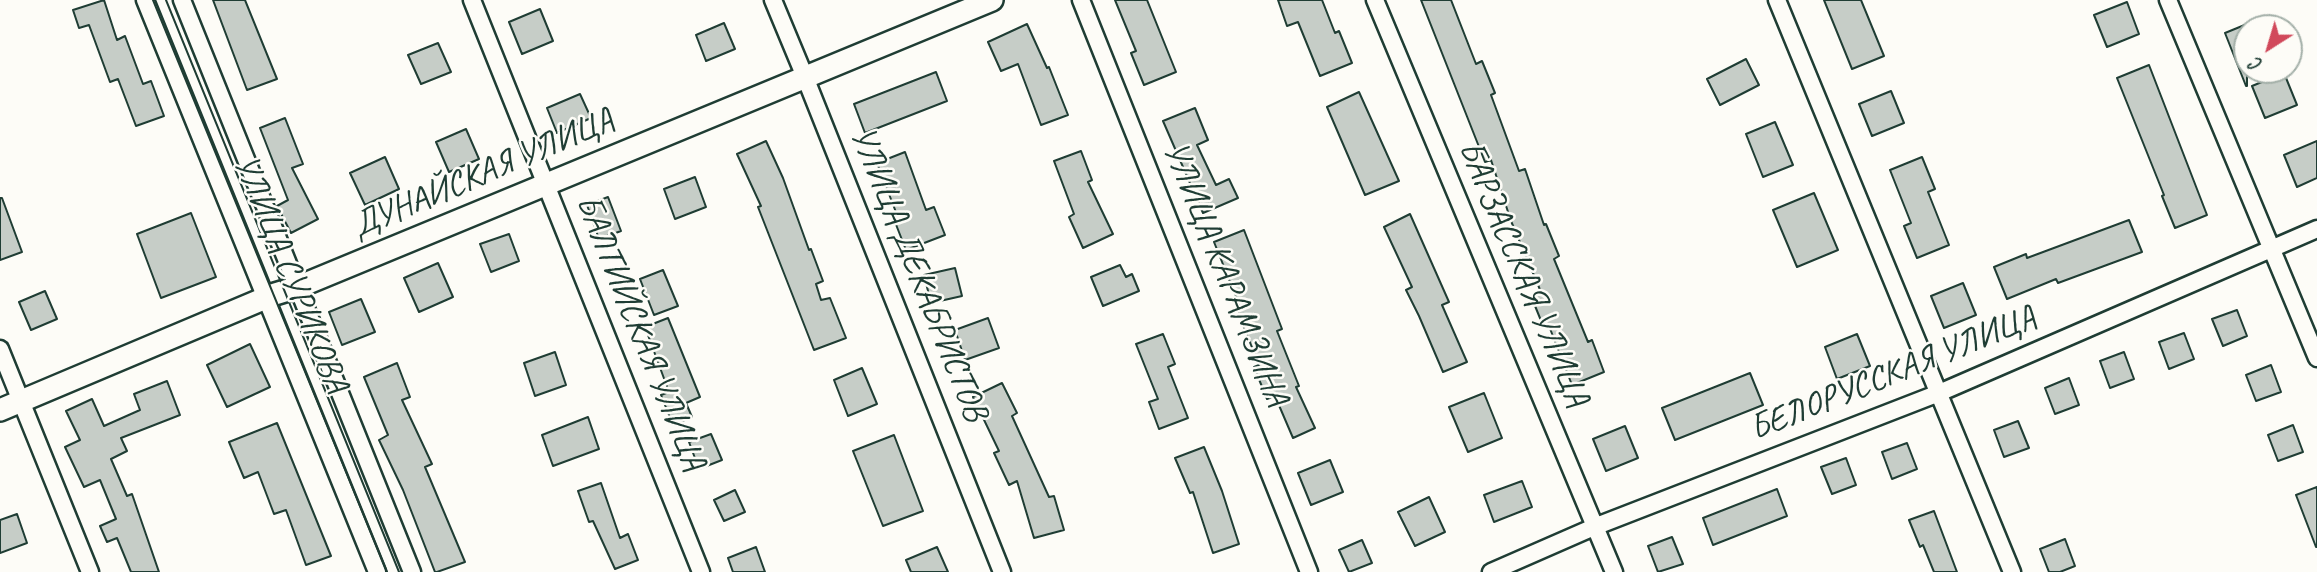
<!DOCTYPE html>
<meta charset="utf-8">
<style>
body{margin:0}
#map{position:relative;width:2317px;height:572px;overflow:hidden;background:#fdfcf7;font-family:Caveat,sans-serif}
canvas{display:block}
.north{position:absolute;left:2233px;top:14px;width:70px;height:70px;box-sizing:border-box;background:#fdfcf7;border:2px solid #a4b0a9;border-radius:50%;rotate:217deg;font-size:19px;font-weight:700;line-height:28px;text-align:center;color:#1f3d34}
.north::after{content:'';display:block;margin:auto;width:24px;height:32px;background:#d1495b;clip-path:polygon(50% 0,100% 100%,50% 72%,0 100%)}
</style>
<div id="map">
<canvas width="2317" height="572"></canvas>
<div class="north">С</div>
</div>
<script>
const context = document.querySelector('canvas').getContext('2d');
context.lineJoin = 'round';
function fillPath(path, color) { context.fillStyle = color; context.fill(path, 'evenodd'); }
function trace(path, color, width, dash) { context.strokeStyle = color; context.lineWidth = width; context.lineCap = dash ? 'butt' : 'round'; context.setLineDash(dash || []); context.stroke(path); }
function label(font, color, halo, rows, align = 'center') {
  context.font = font + ' Caveat,sans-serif'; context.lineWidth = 5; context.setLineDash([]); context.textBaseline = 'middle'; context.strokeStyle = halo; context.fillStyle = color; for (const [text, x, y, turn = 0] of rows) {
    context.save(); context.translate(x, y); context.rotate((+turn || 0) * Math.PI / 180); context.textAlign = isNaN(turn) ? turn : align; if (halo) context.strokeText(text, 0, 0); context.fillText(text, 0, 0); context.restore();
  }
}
const building = new Path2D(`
 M104,0L117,40L125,36L143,84L151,81L164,116L136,126L118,79L110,82L89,25L79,28L73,10Z
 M213,0H245L277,79L247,90Z
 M1115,0H1147L1176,72L1144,85L1131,53L1136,51Z
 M1278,0H1322L1335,33L1339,31L1352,63L1320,76L1298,22L1287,26Z
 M1421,0H1451L1476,64L1482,61L1495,93L1491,95L1519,171L1525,169L1544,225L1546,224L1559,256L1554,259L1588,342L1592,340L1604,372L1572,385L1549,326L1544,328L1531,296L1541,292L1511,221L1491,160L1485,162Z
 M1824,0H1861L1884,56L1852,69Z
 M2127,2L2139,34L2107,47L2094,15Z
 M540,9L553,41L522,54L509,22Z
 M724,23L735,49L706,61L696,35Z
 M1027,24L1047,68L1049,67L1068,115L1041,125L1018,64L1001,71L988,42Z
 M2247,24V86H2246L2225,33Z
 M438,43L451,72L421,84L408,55Z
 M1746,59L1759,85L1720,105L1707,79Z
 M2149,65L2207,215L2175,228L2162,196L2164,195L2117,78Z
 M936,72L947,101L865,133L854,104Z
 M2284,73L2297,105L2265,118L2252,86Z
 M1891,91L1904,123L1872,136L1859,104Z
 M1359,92L1399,181L1365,195L1327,107Z
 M580,94L591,118L557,133L547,108Z
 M1195,108L1208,140L1197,145L1216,185L1229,179L1238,198L1203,213L1163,121Z
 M285,118L303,164L292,168L318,219L291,233L277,206L288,200L260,128Z
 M1775,122L1793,165L1763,177L1746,134Z
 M466,129L479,159L449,172L436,142Z
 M766,141L783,178L809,250L811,249L823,281L816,284L821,300L830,298L846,338L814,350L758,207L761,206L737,154Z
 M2317,141V178L2297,187L2284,155Z
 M1081,151L1092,180L1088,182L1113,234L1083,248L1069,217L1074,214L1054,161Z
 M905,152L926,210L934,207L945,235L906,250L895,222L899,220L877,163Z
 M385,157L399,189L365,205L350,173Z
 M1922,157L1935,189L1928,192L1949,245L1917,258L1904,226L1911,223L1890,170Z
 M695,177L706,207L675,219L664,189Z
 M1814,193L1838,250L1797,267L1773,210Z
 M608,197L621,231L599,239L587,205Z
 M0,198H2L22,252L0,260Z
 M191,213L216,277L161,298L137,234Z
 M1410,214L1449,302L1442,305L1467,362L1443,372L1419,316L1406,290L1412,287L1384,227Z
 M2129,220L2142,252L2058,283L2056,279L2007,299L1994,267L2026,254L2027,258Z
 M1244,230L1282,329L1277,331L1299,386L1296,387L1315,428L1293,438L1275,396L1267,399L1254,367L1259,365L1237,310L1241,309L1214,242Z
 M509,234L519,261L491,272L480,244Z
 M438,263L453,297L419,312L404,278Z
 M1120,265L1126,277L1132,274L1139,291L1103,306L1091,277Z
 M955,268L962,296L931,303L924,275Z
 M663,270L678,306L654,315L640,279Z
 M1963,283L1976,315L1944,328L1931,296Z
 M45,291L57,319L31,330L19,302Z
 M361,299L375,332L342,345L329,312Z
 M2237,310L2247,336L2223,346L2212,319Z
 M668,318L700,397L686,403L692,417L673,425L661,395L669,392L645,327Z
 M988,318L999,348L965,360L955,330Z
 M2184,333L2194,359L2169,369L2159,342Z
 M1163,334L1175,364L1168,367L1188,418L1159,429L1149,402L1158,399L1136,344Z
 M1857,334L1870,366L1837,379L1825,347Z
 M250,344L270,387L227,407L207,365Z
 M555,352L566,385L535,396L524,363Z
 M2124,352L2134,379L2110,388L2100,361Z
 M397,363L410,397L402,400L432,464L425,467L465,562L437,572H435L403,490L379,440L388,435L364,377Z
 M2271,365L2281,392L2256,401L2246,375Z
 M862,368L877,404L848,416L834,380Z
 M1750,373L1763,405L1675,440L1662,408Z
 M2069,378L2079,405L2055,414L2045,388Z
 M167,381L180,415L121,438L127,451L111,459L127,496L132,494L159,572H131L117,538L107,542L100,526L116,519L100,480L84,487L65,447L80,440L66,411L92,399L104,426L140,410L134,394Z
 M1002,383L1017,413L1012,416L1049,497L1054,496L1064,530L1034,538L1017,481L1009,485L994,453L999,451L973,397Z
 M1484,393L1502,438L1468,452L1449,407Z
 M588,417L599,449L553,466L542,435Z
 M2018,421L2029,448L2004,457L1994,430Z
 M277,423L331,556L306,565L286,510L274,514L258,472L244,478L229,442Z
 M2293,425L2303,452L2278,461L2268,435Z
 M1625,426L1638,458L1606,471L1593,439Z
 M711,434L722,460L699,469L689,442Z
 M894,435L923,511L883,526L853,451Z
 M1907,443L1917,469L1892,479L1882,452Z
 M1204,447L1222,491L1239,544L1213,553L1193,492L1190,493L1175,458Z
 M1846,458L1856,485L1832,494L1821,467Z
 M1330,460L1343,492L1311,505L1298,473Z
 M1522,481L1532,507L1494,522L1484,495Z
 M601,483L620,538L628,534L638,560L615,569L593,521L589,522L578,491Z
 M2317,487V547H2316L2296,495Z
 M1777,489L1787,516L1713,545L1703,518Z
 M735,490L745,512L724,521L714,500Z
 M1429,497L1445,532L1415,546L1398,512Z
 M1934,511L1957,572H1934L1923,545L1920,547L1909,520Z
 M17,514L27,543L0,553V520Z
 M1672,537L1683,564L1658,572L1648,546Z
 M2065,539L2075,566L2060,572H2049L2040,549Z
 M1362,540L1372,563L1349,572L1339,550Z
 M756,547L765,572H733L728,558Z
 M937,547L948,572H911L906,560Z`);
fillPath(building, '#c6cdc7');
trace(building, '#1f3d34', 2);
const minor = new Path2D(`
 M145,0L377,572
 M182,0L412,572
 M472,0L701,572
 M773,0L805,77L1002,572
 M1081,0L1309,572
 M1375,0L1614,572
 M1777,0L2012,572
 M2168,0L2317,358
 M0,349L90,572
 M1491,572L1594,527L1939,393L2317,229`);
const tertiary = new Path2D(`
 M0,410L275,294L298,287L992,0`);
trace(minor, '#1f3d34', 21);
trace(tertiary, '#1f3d34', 26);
trace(minor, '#fdfcf7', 16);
trace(tertiary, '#fdfcf7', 21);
trace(new Path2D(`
 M153,0L387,572
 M166,0L399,572`), '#1f3d34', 2);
label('35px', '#1f3d34', '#fdfcf7', [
 ["ДУНАЙСКАЯ УЛИЦА",483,174,-23],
 ["УЛИЦА СУРИКОВА",290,274,68],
 ["УЛИЦА ДЕКАБРИСТОВ",918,274,68],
 ["УЛИЦА КАРАМЗИНА",1225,274,68],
 ["БАРЗАССКАЯ УЛИЦА",1523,274,67],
 ["БАЛТИЙСКАЯ УЛИЦА",640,333,68],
 ["БЕЛОРУССКАЯ УЛИЦА",1893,374,-22]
]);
</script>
